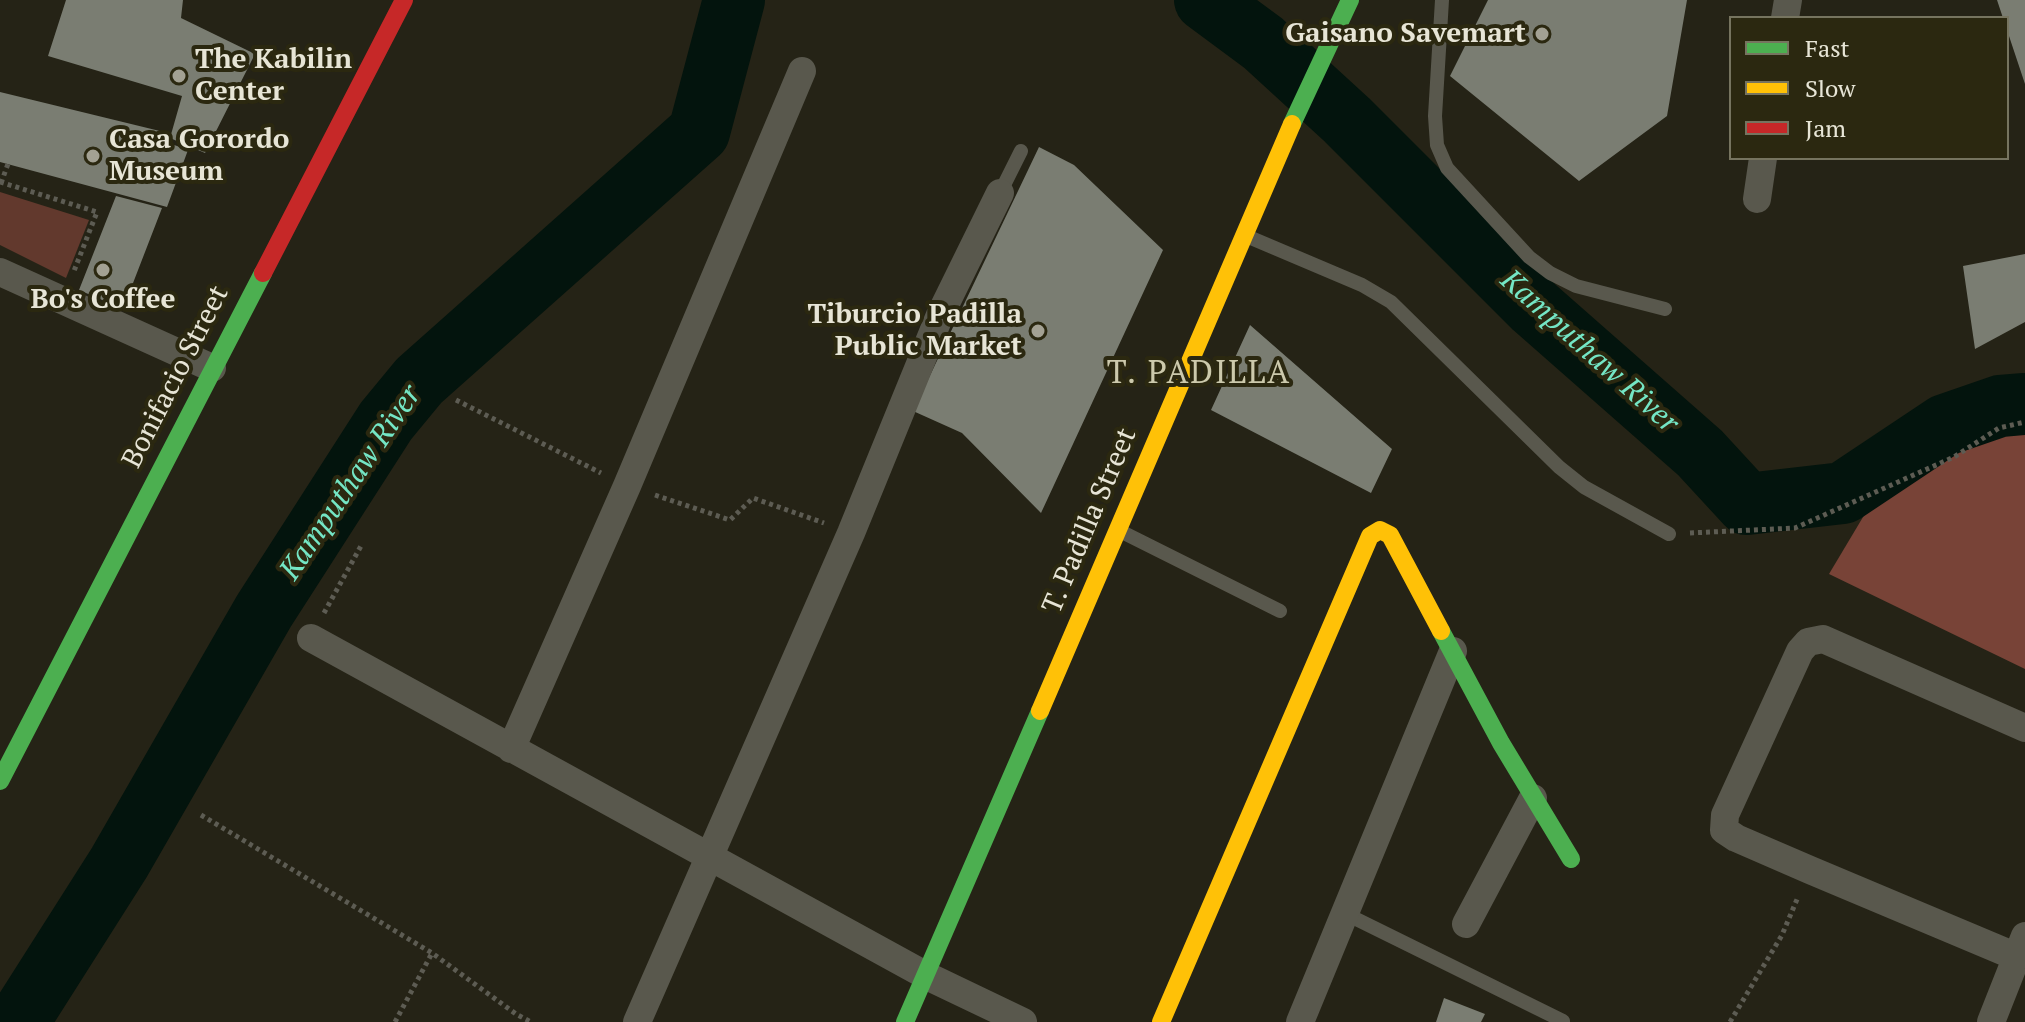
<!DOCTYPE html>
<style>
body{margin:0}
#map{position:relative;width:2025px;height:1022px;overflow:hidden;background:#252316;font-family:"PT Serif",serif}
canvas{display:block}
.legend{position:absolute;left:1729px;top:16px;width:280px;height:144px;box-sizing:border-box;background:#2b2810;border:2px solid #76745f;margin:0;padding:10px 14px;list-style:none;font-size:24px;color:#e7e5d6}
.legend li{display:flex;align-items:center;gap:16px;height:40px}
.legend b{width:40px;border:2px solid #76745f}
</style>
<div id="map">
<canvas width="2025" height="1022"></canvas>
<ul class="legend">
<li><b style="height:10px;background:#4caf50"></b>Fast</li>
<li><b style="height:10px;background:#ffc107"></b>Slow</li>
<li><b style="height:10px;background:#c62828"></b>Jam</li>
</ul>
</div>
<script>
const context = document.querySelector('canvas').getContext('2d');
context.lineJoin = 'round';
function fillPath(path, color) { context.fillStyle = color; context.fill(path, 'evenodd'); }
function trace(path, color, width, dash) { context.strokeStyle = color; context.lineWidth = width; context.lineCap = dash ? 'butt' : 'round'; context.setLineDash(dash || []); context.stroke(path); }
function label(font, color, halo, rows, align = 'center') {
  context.font = font + ' "PT Serif",serif'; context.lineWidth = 8; context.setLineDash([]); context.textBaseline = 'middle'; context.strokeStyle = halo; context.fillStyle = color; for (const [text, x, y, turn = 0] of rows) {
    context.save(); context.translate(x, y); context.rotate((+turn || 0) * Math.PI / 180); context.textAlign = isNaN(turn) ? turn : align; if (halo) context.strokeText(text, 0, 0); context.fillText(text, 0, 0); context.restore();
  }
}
fillPath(new Path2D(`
 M0,192L89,220L66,278L0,245Z`), '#62392d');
fillPath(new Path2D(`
 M1995,415L2025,416V669L1829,574L1872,502L1917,457Z`), '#784337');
trace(new Path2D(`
 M1205,0L1263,43L1347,120L1534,307L1700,453L1747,504L1843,493L1945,425L2000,406L2025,404
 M18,1022L119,863L264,611L386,421L419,381L699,132L734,0`), '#03140d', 62);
fillPath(new Path2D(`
 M66,0H183L181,18L255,54L205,153L170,138L182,96L48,56Z
 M1488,0H1687L1667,116L1579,181L1450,76Z
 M1997,0H2025V84L2007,30V18H2003Z
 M0,92L168,133L166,142L188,150L167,207L0,162Z
 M1039,147L1074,165L1163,250L1041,513L962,433L913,411Z
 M116,196L162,208L123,309L79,290Z
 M2025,254V322L1975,349L1963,266Z
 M1250,325L1392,449L1371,493L1211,410Z
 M1444,998L1485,1014L1481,1022H1436Z`), '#7a7d72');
trace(new Path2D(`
 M0,182L97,212L74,271
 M1,183L8,164
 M456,400L601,473
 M655,495L730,520L753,498L824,523
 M1690,533L1795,528L1954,457L1999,428L2025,422
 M324,613L362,544
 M201,815L432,953L516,1014L531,1022
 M395,1022L432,953
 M1730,1022L1782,935L1798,897`), '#5d5c53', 5, [4, 4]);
trace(new Path2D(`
 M1442,0L1435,116L1437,145L1447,168L1529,257L1550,273L1576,286L1665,309
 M1000,193L1021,151
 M1244,235L1362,285L1391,302L1559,467L1584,487L1669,534
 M1120,531L1280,611
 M1344,913L1563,1021`), '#59584d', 14);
trace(new Path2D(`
 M1785,18L1788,0
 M1757,199L1763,158
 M0,272L212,368
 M311,638L927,976L1023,1022
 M511,749L627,486L802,71
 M1466,924L1533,798
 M2017,957L1810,870L1736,838L1724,830L1725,815L1800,651L1808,642L1823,639L2025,728
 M637,1022L851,533L940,315L1000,193
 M1300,1022L1453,651
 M1991,1022L2025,936`), '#59584d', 28);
trace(new Path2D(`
 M1292,124L1350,0
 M1441,631L1501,743L1571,859
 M0,781L263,273
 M905,1022L1040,711`), '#4caf50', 18);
trace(new Path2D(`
 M1040,711L1292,124
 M1161,1022L1370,536L1380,530L1390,535L1441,631`), '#ffc107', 18);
trace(new Path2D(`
 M263,273L404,0`), '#c62828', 18);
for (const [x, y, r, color] of [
 [1542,34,8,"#a3a193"],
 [179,76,8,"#a3a193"],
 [93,156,8,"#a3a193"],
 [103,270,8,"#a3a193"],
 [1038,331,8,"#a3a193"]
]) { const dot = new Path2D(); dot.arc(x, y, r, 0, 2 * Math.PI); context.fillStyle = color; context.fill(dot); trace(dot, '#2b2810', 3); }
label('bold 28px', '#e7e5d6', '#2b2810', [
 ["Gaisano Savemart",1526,34],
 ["The Kabilin",195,60,"left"],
 ["Center",195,92,"left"],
 ["Casa Gorordo",109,140,"left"],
 ["Museum",109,172,"left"],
 ["Bo's Coffee",103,300,"center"],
 ["Tiburcio Padilla",1022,315],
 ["Public Market",1022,347]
], 'right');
label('28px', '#e7e5d6', '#2b2810', [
 ["Bonifacio Street",176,377,-63],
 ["T. Padilla Street",1090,521,-67]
]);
label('italic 30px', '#74e6c5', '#2b2810', [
 ["Kamputhaw River",1589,352,42],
 ["Kamputhaw River",351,483,-56]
]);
context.letterSpacing = '2px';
label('32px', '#ccc9ac', '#2b2810', [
 ["T. PADILLA",1199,374]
]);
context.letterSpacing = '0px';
</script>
